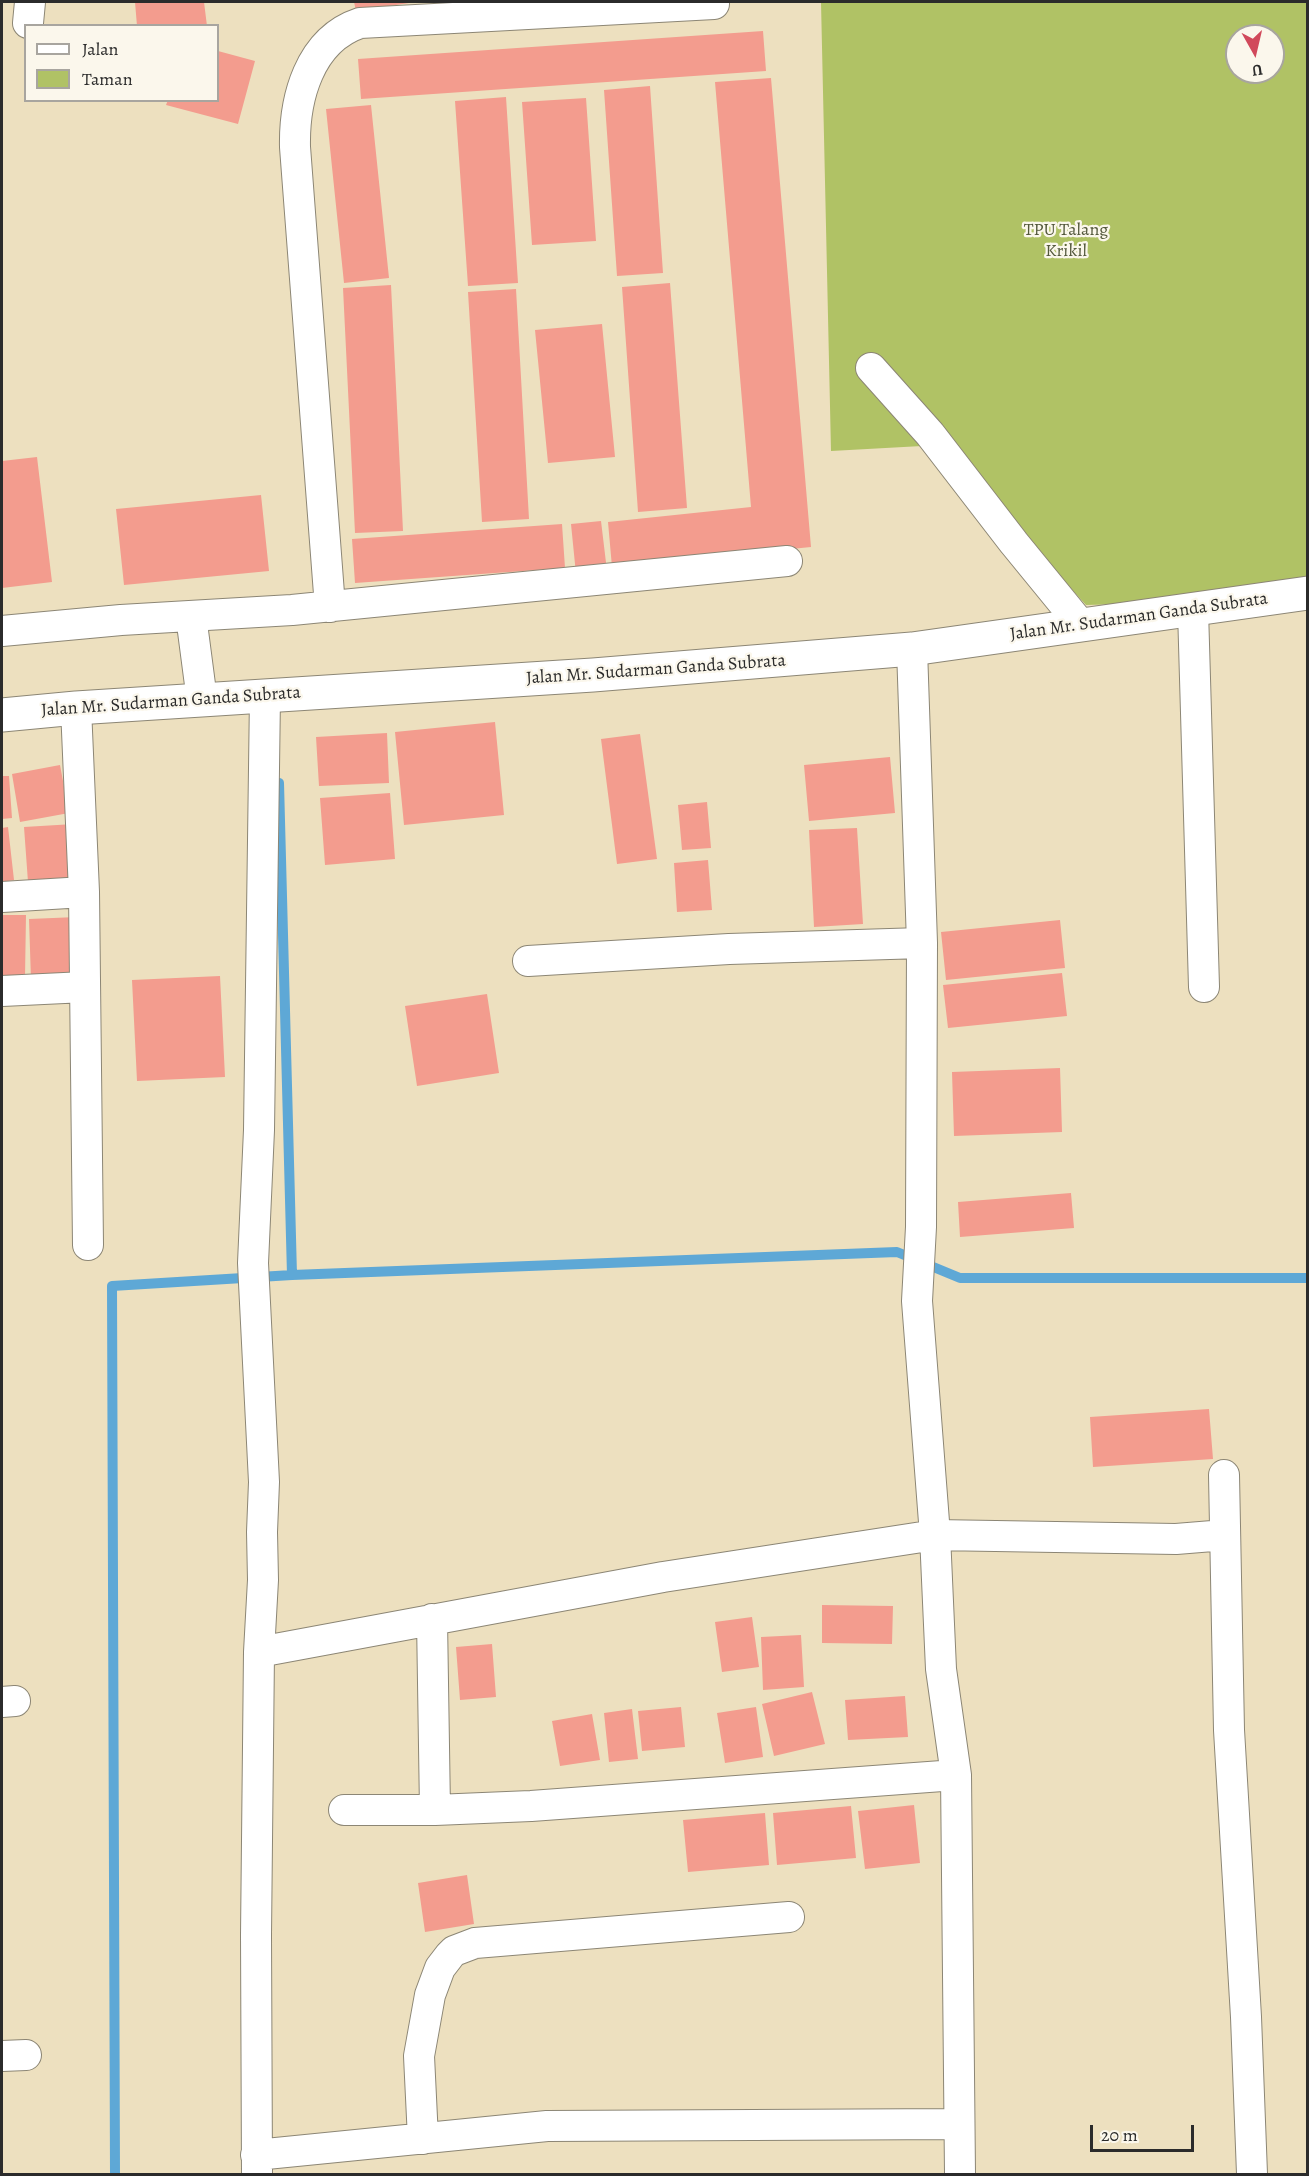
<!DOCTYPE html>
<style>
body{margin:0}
#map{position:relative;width:1309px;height:2176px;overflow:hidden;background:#ede0bf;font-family:Alegreya,serif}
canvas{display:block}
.frame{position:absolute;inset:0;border:3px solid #2b2b2b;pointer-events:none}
.legend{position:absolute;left:24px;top:24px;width:195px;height:78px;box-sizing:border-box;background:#fbf7ec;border:2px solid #a8a59f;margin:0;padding:8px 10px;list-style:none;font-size:18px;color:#2b2b2b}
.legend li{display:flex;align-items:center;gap:12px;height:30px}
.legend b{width:30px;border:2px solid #a8a59f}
.north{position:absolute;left:1225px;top:24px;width:60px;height:60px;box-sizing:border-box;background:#fbf7ec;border:2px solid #a8a59f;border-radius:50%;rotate:172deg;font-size:16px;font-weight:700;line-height:24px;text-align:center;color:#2b2b2b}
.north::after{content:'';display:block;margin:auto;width:21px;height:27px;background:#d1495b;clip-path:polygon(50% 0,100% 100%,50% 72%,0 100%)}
.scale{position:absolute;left:1090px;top:2125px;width:104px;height:27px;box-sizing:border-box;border:3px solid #2b2b2b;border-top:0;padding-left:8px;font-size:18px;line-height:21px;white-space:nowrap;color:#2b2b2b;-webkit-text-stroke:4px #fbf7ec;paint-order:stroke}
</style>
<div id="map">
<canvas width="1309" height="2176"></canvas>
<div class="frame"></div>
<ul class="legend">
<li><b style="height:8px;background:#fff"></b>Jalan</li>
<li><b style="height:16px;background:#b0c265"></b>Taman</li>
</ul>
<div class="north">U</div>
<div class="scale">20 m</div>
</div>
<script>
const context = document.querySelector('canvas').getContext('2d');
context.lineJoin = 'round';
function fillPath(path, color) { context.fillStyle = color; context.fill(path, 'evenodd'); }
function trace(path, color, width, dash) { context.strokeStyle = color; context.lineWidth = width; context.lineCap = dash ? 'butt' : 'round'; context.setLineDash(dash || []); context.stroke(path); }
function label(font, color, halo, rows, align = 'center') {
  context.font = font + ' Alegreya,serif'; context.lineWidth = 4.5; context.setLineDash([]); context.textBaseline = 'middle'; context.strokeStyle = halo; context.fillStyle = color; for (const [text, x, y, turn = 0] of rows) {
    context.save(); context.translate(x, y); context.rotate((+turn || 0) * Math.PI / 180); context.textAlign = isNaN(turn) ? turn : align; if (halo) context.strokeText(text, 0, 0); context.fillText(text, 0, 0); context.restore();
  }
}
fillPath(new Path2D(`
 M821,2H1307V599L1086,605L940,445L831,451ZM1237,36H1273V72H1237Z`), '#b0c265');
trace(new Path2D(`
 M292,1275L897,1252L960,1278H1308
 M115,2174L112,1286L292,1275L279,783`), '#5ea8d6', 10);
fillPath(new Path2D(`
 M135,2H204L207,26H137Z
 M354,2H408L409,3L356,11Z
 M763,31L766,71L361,99L358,59Z
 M218,51L255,61L238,124L166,105L168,100H218Z
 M771,78L811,547L612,567L608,522L751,507L715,82Z
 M650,86L663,273L617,276L604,90Z
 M506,97L518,283L468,286L455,101Z
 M586,98L596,241L532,245L522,102Z
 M371,105L389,278L344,283L326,109Z
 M670,283L687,508L638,512L622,287Z
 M391,285L403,531L355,533L343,288Z
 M516,289L529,519L482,522L468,292Z
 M602,324L615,457L548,463L535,330Z
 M37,457L52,582L2,588V461Z
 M261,495L269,571L124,585L116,509Z
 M601,521L607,571L576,574L571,524Z
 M562,524L565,568L355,583L352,539Z
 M495,722L504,815L404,825L395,732Z
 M387,733L389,783L319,786L316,737Z
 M640,734L657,859L617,864L601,739Z
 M890,757L895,813L809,821L804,765Z
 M60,765L69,813L20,822L12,774Z
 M2,776H9L12,818L2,819Z
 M390,793L395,859L325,865L320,798Z
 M707,802L711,848L682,850L678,805Z
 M74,824L78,878L28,882L24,827Z
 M8,827L14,880L2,882V828Z
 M857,828L863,924L814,927L809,830Z
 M708,860L712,910L677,912L674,863Z
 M2,915H26L25,977H2Z
 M77,917L79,979L31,980L29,919Z
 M1060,920L1065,968L946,980L941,932Z
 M1062,973L1067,1016L948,1028L943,985Z
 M220,976L225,1077L137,1081L132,980Z
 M487,994L499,1073L417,1086L405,1006Z
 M1060,1068L1062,1132L954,1136L952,1072Z
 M1071,1193L1074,1228L960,1237L958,1202Z
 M1209,1409L1213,1459L1093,1467L1090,1417Z
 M822,1605L893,1606L892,1644L822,1643Z
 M752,1617L759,1667L722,1672L715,1622Z
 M801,1635L804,1687L763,1690L761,1637Z
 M492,1644L496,1697L460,1700L456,1647Z
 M812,1692L825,1744L774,1756L762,1704Z
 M905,1696L908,1737L848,1740L845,1700Z
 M681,1707L685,1747L642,1751L638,1711Z
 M756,1707L763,1757L725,1763L717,1713Z
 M632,1709L638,1759L609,1762L604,1713Z
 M592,1714L600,1760L560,1766L552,1721Z
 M914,1805L920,1863L865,1869L858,1811Z
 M851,1806L856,1858L777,1865L773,1813Z
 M765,1813L769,1865L688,1872L683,1820Z
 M467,1875L474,1924L425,1932L418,1883Z`), '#f39c8e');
const minor = new Path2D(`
 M28,23L30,2
 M871,368L930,434L1014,543L1081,625
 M330,607L295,147C294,99 309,40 360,23L714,4
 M1193,610L1204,987
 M191,616L202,700
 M2,631L121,620L292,610L787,561
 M912,649L922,943L921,1227L917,1301L935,1535L941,1669L956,1775L960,2174
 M76,708L84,892L88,1245
 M2,897L84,892
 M528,961L729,949L922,943
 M2,991L85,987
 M1224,1475L1229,1730L1246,2017L1252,2174
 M432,1619L435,1810
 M259,1652L663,1577L935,1535L1176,1539L1225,1535
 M2,1702L15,1701
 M344,1810H435L531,1806L956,1775
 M2,2056L26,2055
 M423,2139L419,2056L430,1995L440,1968L450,1955L454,1951L475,1943L789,1917
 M256,2155L547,2126L958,2124
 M257,2174L256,1935L259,1652L263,1580L262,1532L264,1482L253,1263L259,1130L265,696`);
const tertiary = new Path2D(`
 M2,715L76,708L593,675L912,649L1308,593`);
trace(minor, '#8c8675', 32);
trace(tertiary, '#8c8675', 35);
trace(minor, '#fff', 30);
trace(tertiary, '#fff', 33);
label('18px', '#53583c', '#fbf7ec', [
 ["TPU Talang",1066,231],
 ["Krikil",1066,252]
]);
label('18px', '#2b2b2b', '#fbf7ec', [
 ["Jalan Mr. Sudarman Ganda Subrata",1139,617,-8],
 ["Jalan Mr. Sudarman Ganda Subrata",656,670,-4],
 ["Jalan Mr. Sudarman Ganda Subrata",171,702,-4]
]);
</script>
